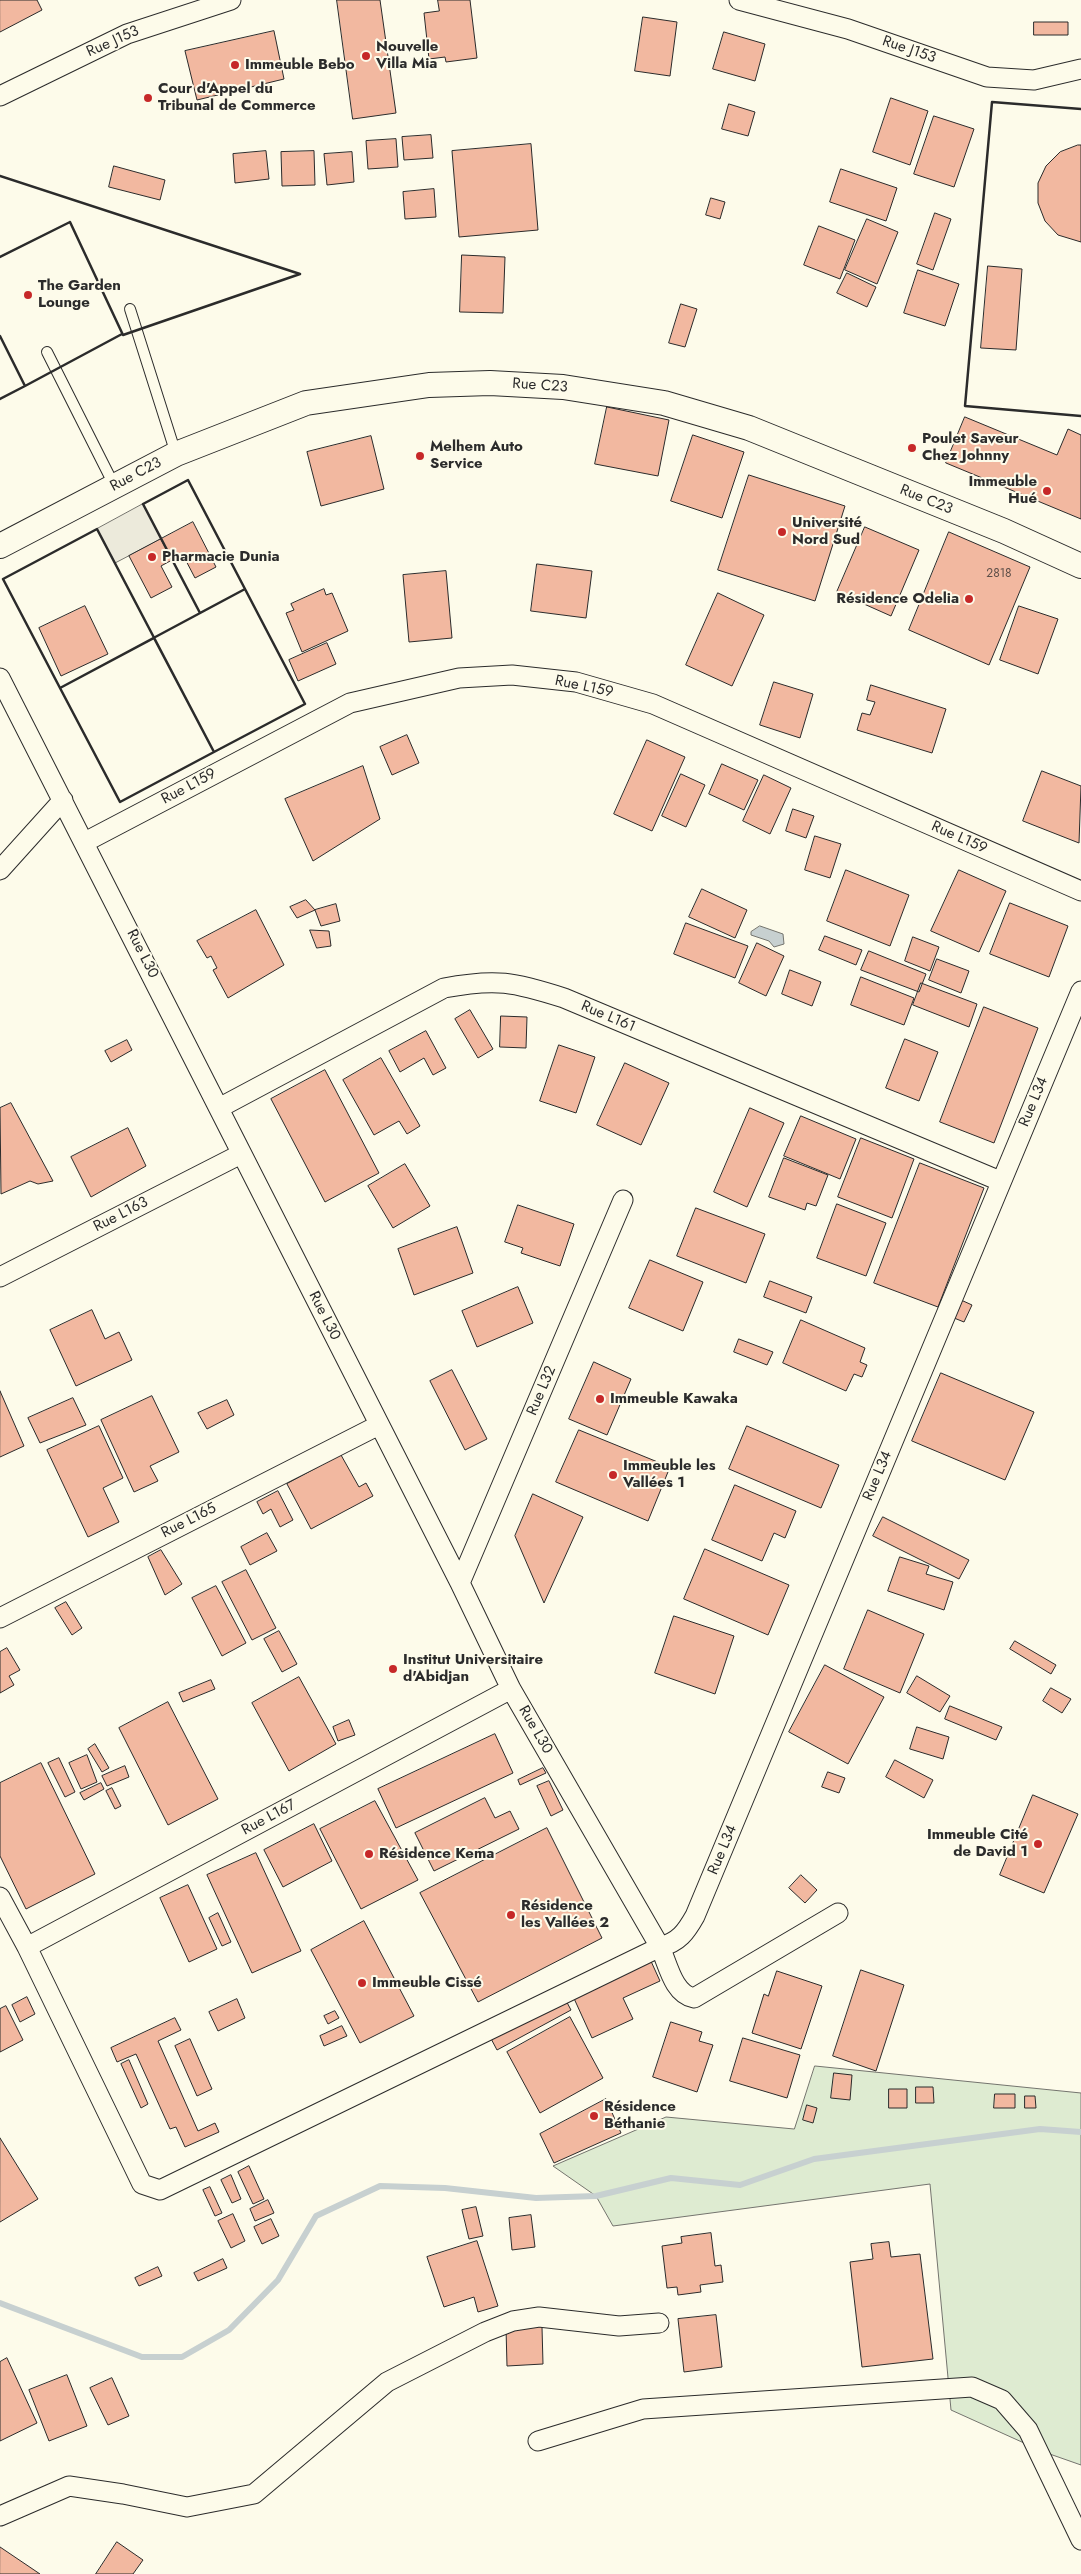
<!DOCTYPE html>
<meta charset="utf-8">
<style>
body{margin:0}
canvas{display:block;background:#fdfbea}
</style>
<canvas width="1081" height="2574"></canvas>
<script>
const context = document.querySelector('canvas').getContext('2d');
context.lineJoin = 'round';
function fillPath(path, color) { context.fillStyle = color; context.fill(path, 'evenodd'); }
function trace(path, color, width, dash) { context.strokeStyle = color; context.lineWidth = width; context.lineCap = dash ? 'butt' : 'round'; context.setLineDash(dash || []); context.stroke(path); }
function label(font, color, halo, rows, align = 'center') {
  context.font = font + ' Jost,sans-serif'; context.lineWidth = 4; context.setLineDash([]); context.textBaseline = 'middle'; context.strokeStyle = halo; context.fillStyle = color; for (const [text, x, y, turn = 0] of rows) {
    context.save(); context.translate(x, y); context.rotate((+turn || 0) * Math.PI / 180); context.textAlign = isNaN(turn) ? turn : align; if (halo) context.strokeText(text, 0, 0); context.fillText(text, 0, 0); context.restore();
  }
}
const green = new Path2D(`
 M815,2066L1081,2093V2465L1044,2452L951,2410L930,2184L613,2226L596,2196L553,2166L666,2117L794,2129Z`);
fillPath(green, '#deebd1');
trace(green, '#74746e', 1);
const parking = new Path2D(`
 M143,504L161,539L115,563L97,529Z`);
fillPath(parking, '#eceadb');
trace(parking, '#74746e', 1);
const water = new Path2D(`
 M760,926L783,934L784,944L774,947L769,941L751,935V932Z`);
fillPath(water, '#c7d0d0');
trace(water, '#74746e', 1);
trace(new Path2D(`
 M0,2303L142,2357H182L229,2330L278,2280L316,2216L380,2186L445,2188L536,2198L596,2196L671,2178L740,2185L814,2159L1040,2129L1081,2132`), '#c7d0d0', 6);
const building = new Path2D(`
 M0,0H37L42,10L0,32Z
 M337,0H380L396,113L353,119Z
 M438,0H470L477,58L446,62L445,57L429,59L424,13L439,11Z
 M643,17L677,22L670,76L635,71Z
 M1034,22H1068V35H1034Z
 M274,31L284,79L197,100L185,51Z
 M724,32L765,44L755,81L713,69Z
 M891,98L928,111L910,165L873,152Z
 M729,104L755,112L748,136L722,129Z
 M934,116L974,129L954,187L914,174Z
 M431,135L433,158L404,160L402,137Z
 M396,139L398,167L368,169L366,141Z
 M531,144L538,230L459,237L452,151Z
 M1078,145H1081V242L1058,235L1045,221L1038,203V183L1046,166L1060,152Z
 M266,151L269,179L235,183L233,154Z
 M314,151L315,185L282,186L281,152Z
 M352,152L354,182L327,185L324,154Z
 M114,166L165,180L160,200L109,187Z
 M841,169L897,188L886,221L830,202Z
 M434,189L436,217L405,219L403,192Z
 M711,198L725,202L720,219L706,215Z
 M935,213L951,219L933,270L917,264Z
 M867,219L898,232L877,284L845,270Z
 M819,226L855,240L840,279L804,265Z
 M462,255L505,257L503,313L460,312Z
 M988,266L1022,269L1016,350L981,348Z
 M918,270L959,284L945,326L904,313Z
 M847,273L876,287L867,307L837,293Z
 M681,304L697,309L685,347L669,343Z
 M607,407L669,420L658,476L595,464Z
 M965,417L1057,455L1068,429L1081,435V519L946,463Z
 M693,435L744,452L722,518L671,501Z
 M371,436L384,489L321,506L307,452Z
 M749,475L845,506L815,601L718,570Z
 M193,522L216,567L195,578L183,555L172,560L161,539Z
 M865,527L919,550L891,616L837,592Z
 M949,532L1030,567L989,665L909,630Z
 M161,539L172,560L161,566L172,587L151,598L129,556Z
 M537,564L592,571L586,618L531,611Z
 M446,571L452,638L409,642L403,575Z
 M324,589L326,595L332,593L348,631L302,652L286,613L294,610L291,604Z
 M718,593L764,615L732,686L686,665Z
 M85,606L108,654L61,676L39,628Z
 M1019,606L1058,619L1038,674L1000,660Z
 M327,643L336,664L298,681L289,660Z
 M774,682L813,694L800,738L760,725Z
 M871,685L946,709L932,753L857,730L862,713L870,715L875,702L867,700Z
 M407,735L419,763L392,775L380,747Z
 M647,740L685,757L652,831L614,814Z
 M722,764L758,780L744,810L709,794Z
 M363,766L380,819L313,861L285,799Z
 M1042,771L1081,786L1079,843L1023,821Z
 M681,774L705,785L686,827L662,816Z
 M764,775L791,788L770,834L743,821Z
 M793,809L814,816L806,838L786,831Z
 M815,836L841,844L830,878L805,870Z
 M846,870L909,895L890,946L827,921Z
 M959,870L1006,891L979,952L931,931Z
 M702,889L747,910L735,938L689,917Z
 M306,900L315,910L297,918L290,907Z
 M1010,903L1068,926L1049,977L990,954Z
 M336,904L340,921L321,926L315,910Z
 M256,910L284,965L228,998L213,970L217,968L211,956L207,958L197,941Z
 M686,923L748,946L735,978L674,954Z
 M310,930L329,931L331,946L317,948Z
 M825,936L862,950L856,965L819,950Z
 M913,937L939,947L930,971L905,961Z
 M757,943L784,956L766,996L739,983Z
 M869,951L926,974L919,992L861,970Z
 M937,959L969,971L961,993L929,980Z
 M790,970L821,982L812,1006L782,994Z
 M861,977L914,998L904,1025L851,1005Z
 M921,983L977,1004L969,1027L913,1005Z
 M984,1007L1038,1028L994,1143L940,1122Z
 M470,1010L493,1049L478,1058L455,1019Z
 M501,1016L527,1017L526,1048L500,1047Z
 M426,1031L446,1068L433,1075L424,1058L400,1072L389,1051Z
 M905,1039L938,1052L919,1101L886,1088Z
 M127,1040L132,1050L111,1062L105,1051Z
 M559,1045L595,1057L576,1113L540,1101Z
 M381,1058L420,1126L407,1134L399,1121L374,1135L343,1080Z
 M625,1063L669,1083L641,1145L597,1125Z
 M325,1070L379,1173L325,1202L271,1099Z
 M11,1103L53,1181L38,1184L30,1181L1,1194L0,1108Z
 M750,1108L784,1123L747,1207L714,1192Z
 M801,1116L856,1139L840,1179L784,1156Z
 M128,1128L146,1166L91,1197L71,1157Z
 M861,1138L914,1159L892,1218L838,1197Z
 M784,1158L828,1175L816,1206L807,1203L805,1210L769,1197Z
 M920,1163L984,1188L938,1307L874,1283Z
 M405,1164L430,1206L393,1228L368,1186Z
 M837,1204L886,1223L866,1276L817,1258Z
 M518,1205L574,1224L560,1266L521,1253L523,1248L505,1242Z
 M696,1208L765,1234L746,1283L677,1256Z
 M457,1227L473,1273L414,1295L398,1249Z
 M650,1260L703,1282L683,1331L629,1308Z
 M770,1281L812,1297L806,1313L764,1297Z
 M518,1287L533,1323L477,1347L462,1311Z
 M961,1300L972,1305L964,1322L954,1318Z
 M92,1310L105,1339L119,1332L132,1360L76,1386L50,1330Z
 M801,1320L865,1348L860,1362L867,1365L862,1377L854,1374L846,1391L783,1363Z
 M739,1339L773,1352L767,1365L734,1352Z
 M594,1362L631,1379L607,1435L569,1419Z
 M452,1370L487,1439L465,1450L430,1381Z
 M941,1373L1034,1412L1005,1480L912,1441Z
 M0,1391L24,1446L0,1457Z
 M152,1396L179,1452L150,1466L158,1481L134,1492L101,1420Z
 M73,1398L86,1425L40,1443L28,1418Z
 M227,1400L234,1415L207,1429L198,1413Z
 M99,1426L123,1478L103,1488L119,1522L88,1537L47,1450Z
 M747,1426L839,1465L821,1508L729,1469Z
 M579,1430L670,1467L648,1521L556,1482Z
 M341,1455L359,1487L366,1483L373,1496L311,1529L287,1484Z
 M735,1485L796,1511L785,1538L774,1533L762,1561L712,1540Z
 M278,1491L293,1520L280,1527L271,1509L263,1514L257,1502Z
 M533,1494L583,1517L544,1603L515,1536Z
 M883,1517L969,1560L959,1579L873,1536Z
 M267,1533L277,1551L250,1565L241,1547Z
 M705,1549L789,1585L768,1635L684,1599Z
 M161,1550L182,1584L165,1595L148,1557Z
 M900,1557L929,1566L926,1574L953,1582L944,1610L888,1591Z
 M246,1570L276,1628L252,1640L222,1582Z
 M216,1586L246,1643L222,1656L192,1598Z
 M66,1602L82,1628L72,1635L55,1608Z
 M868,1610L924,1634L900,1693L844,1669Z
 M674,1616L734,1636L715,1694L655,1673Z
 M279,1631L297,1664L282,1672L264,1639Z
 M1015,1641L1056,1665L1051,1674L1010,1649Z
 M7,1648L20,1670L9,1676L14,1685L0,1693V1652Z
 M825,1665L884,1697L848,1764L789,1732Z
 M917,1676L950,1696L940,1712L907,1693Z
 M299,1677L336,1744L289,1771L252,1703Z
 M211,1680L215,1689L183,1702L179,1693Z
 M1051,1688L1071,1699L1062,1713L1043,1701Z
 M168,1702L218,1799L168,1825L119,1728Z
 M950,1706L1002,1727L996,1740L945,1719Z
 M349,1720L355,1735L338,1741L333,1727Z
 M917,1727L949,1737L943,1759L910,1749Z
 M495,1734L513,1773L396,1828L378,1789Z
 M95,1744L109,1768L102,1772L88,1749Z
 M87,1755L97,1782L81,1789L69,1763Z
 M59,1758L75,1792L65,1797L48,1763Z
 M895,1760L933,1780L924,1798L886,1777Z
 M41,1763L95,1874L26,1909L0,1856V1783Z
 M125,1766L129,1777L107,1786L102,1776Z
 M543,1768L546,1773L520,1785L518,1780Z
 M828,1772L845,1778L839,1793L822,1787Z
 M549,1781L563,1810L551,1816L537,1786Z
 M101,1783L104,1789L84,1800L80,1793Z
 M112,1788L121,1806L115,1809L106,1791Z
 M1033,1795L1078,1814L1044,1893L1000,1875Z
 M485,1798L495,1818L510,1811L519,1829L434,1871L415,1833Z
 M375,1801L418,1880L361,1909L320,1829Z
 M314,1824L332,1861L283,1887L264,1850Z
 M547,1828L602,1938L478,2002L420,1893Z
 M256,1853L301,1951L252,1973L207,1875Z
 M801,1875L817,1890L805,1903L789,1888Z
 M188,1885L217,1949L189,1962L160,1898Z
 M218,1913L231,1942L222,1946L209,1918Z
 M364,1921L414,2016L360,2043L311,1950Z
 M650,1959L660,1981L623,1998L633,2019L592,2038L572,1994Z
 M861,1970L904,1985L876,2071L833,2056Z
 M777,1971L822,1986L801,2049L752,2033L764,1994L768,1996Z
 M562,1993L571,2010L497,2050L488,2033Z
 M27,1997L35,2014L20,2022L12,2005Z
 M237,1999L245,2018L218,2031L209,2012Z
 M6,2006L23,2040L0,2052V2009Z
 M335,2011L339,2018L328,2024L324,2016Z
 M570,2017L603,2078L540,2113L507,2052Z
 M175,2018L181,2030L158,2041L198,2131L215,2123L219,2132L185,2147L176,2127L170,2129L136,2054L117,2062L111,2048Z
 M671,2022L702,2032L699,2041L713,2045L697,2092L653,2077Z
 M342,2026L347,2036L324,2046L320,2036Z
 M743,2038L800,2055L787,2098L730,2081Z
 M190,2039L212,2089L197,2096L175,2046Z
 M129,2060L148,2104L141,2108L121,2064Z
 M834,2073L852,2075L850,2100L831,2098Z
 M916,2087H933L934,2103H916Z
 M889,2089H907V2108H889Z
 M995,2094H1015V2108H994Z
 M1025,2096H1035L1036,2108H1025Z
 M606,2099L621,2133L554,2163L540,2134Z
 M807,2105L817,2108L813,2123L803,2120Z
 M0,2138L38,2199L0,2222Z
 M249,2166L264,2199L253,2204L238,2172Z
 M231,2175L241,2199L232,2203L221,2180Z
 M210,2187L222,2213L215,2216L203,2190Z
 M268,2200L274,2213L255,2221L250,2209Z
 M476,2207L483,2236L469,2239L462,2210Z
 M233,2214L245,2241L231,2248L218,2221Z
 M531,2215L535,2247L512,2250L509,2218Z
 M271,2219L279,2236L262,2244L254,2227Z
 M711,2233L715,2266L721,2265L723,2282L700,2285L701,2292L678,2295L677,2287L667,2288L662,2246L682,2243L681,2237Z
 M477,2241L498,2306L478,2312L474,2297L444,2307L427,2257Z
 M889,2242L891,2257L920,2254L933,2359L862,2367L850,2262L873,2259L871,2244Z
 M223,2259L227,2268L198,2281L194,2273Z
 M158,2267L162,2276L139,2286L135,2278Z
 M716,2315L722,2367L684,2372L678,2319Z
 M542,2327L543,2364L507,2366L506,2328Z
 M7,2358L37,2423L0,2441V2362Z
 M67,2375L87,2426L49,2441L29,2390Z
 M112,2378L129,2416L108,2425L90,2388Z
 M117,2542L143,2560L133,2574H96Z
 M0,2547L40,2574H0Z`);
fillPath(building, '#f2b8a0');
trace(building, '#2b2b2b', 1);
const service = new Path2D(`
 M130,309L176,454
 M47,352L115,487`);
const minor = new Path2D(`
 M739,0L848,29L987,77L1034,80L1081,69
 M0,96L127,34L231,0
 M0,678L460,1583L511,1689L660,1947C668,1964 673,1994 694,1998L838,1913
 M85,842L350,703L459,678L512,675L576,682L653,704L1081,891
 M0,870L63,800
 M219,1108L444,988C496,978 514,982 564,998L1000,1181
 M0,1277L241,1154
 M460,1583L623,1200
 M0,1618L379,1425
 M0,1897L27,1947L142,2184L160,2190L660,1947C679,1942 686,1932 695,1916L1081,991
 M27,1947L511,1689
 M538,2441L643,2409L972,2387L1002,2400L1028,2430L1081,2540
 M0,2516L69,2486L123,2494L187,2507L254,2494L387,2382L485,2332L513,2321L539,2317L619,2326L659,2323`);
const tertiary = new Path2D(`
 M0,546L176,454L306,403L429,385L490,383L563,387L664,403L749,428L1004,531L1081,566`);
trace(service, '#2b2b2b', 12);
trace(minor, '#2b2b2b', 21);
trace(tertiary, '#2b2b2b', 26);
trace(service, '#fdfbea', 10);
trace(minor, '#fdfbea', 19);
trace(tertiary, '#fdfbea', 24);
trace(new Path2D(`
 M1081,109L992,102L965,406L1081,416
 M0,176L300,274L123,335L70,222L0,257
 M0,336L25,386L122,334
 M0,399L25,386
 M188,480L245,589L200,613L143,504Z
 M154,638L214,752L305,704L245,589C183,622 122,655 60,688L3,579L97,529L214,752L120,802L60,688L154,638`), '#2b2b2b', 2.5);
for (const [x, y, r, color] of [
 [366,56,5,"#c62828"],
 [235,65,5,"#c62828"],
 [148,98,5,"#c62828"],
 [28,295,5,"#c62828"],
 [912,448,5,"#c62828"],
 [420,456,5,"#c62828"],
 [1047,491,5,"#c62828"],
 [782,532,5,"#c62828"],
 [152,557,5,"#c62828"],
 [969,599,5,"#c62828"],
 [600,1399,5,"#c62828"],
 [613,1475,5,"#c62828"],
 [393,1669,5,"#c62828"],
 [1038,1844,5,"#c62828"],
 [369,1854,5,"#c62828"],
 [511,1915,5,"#c62828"],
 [362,1983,5,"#c62828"],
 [594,2116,5,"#c62828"]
]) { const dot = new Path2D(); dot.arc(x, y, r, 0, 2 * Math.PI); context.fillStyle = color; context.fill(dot); trace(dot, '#fdfbea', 2); }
label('12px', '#5d4e48', null, [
 ["2818",999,574]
]);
label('15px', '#2b2b2b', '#fdfbea', [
 ["Rue J153",113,42,-24],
 ["Rue J153",909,50,19],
 ["Rue C23",540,386,4],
 ["Rue C23",136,475,-28],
 ["Rue C23",926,500,22],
 ["Rue L159",584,687,12],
 ["Rue L159",189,787,-28],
 ["Rue L159",959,838,24],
 ["Rue L30",142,954,63],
 ["Rue L161",608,1017,23],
 ["Rue L34",1034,1102,-67],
 ["Rue L163",121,1215,-27],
 ["Rue L30",324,1316,63],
 ["Rue L32",542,1391,-67],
 ["Rue L34",878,1476,-67],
 ["Rue L165",189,1521,-27],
 ["Rue L30",535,1730,60],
 ["Rue L167",269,1818,-28],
 ["Rue L34",723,1850,-67]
]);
label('bold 15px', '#2b2b2b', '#fdfbea', [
 ["Nouvelle",376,47],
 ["Villa Mia",376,64],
 ["Immeuble Bebo",245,65],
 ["Cour d'Appel du",158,89],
 ["Tribunal de Commerce",158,106],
 ["The Garden",38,286],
 ["Lounge",38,303],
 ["Poulet Saveur",922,439],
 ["Chez Johnny",922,456],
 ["Melhem Auto",430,447],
 ["Service",430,464],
 ["Immeuble",1037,482,"right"],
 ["Hué",1037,499,"right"],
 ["Université",792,523],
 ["Nord Sud",792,540],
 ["Pharmacie Dunia",162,557],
 ["Résidence Odelia",959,599,"right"],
 ["Immeuble Kawaka",610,1399],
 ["Immeuble les",623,1466],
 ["Vallées 1",623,1483],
 ["Institut Universitaire",403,1660],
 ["d'Abidjan",403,1677],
 ["Immeuble Cité",1028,1835,"right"],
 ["de David 1",1028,1852,"right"],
 ["Résidence Kema",379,1854],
 ["Résidence",521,1906],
 ["les Vallées 2",521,1923],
 ["Immeuble Cissé",372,1983],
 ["Résidence",604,2107],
 ["Béthanie",604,2124]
], 'left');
</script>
